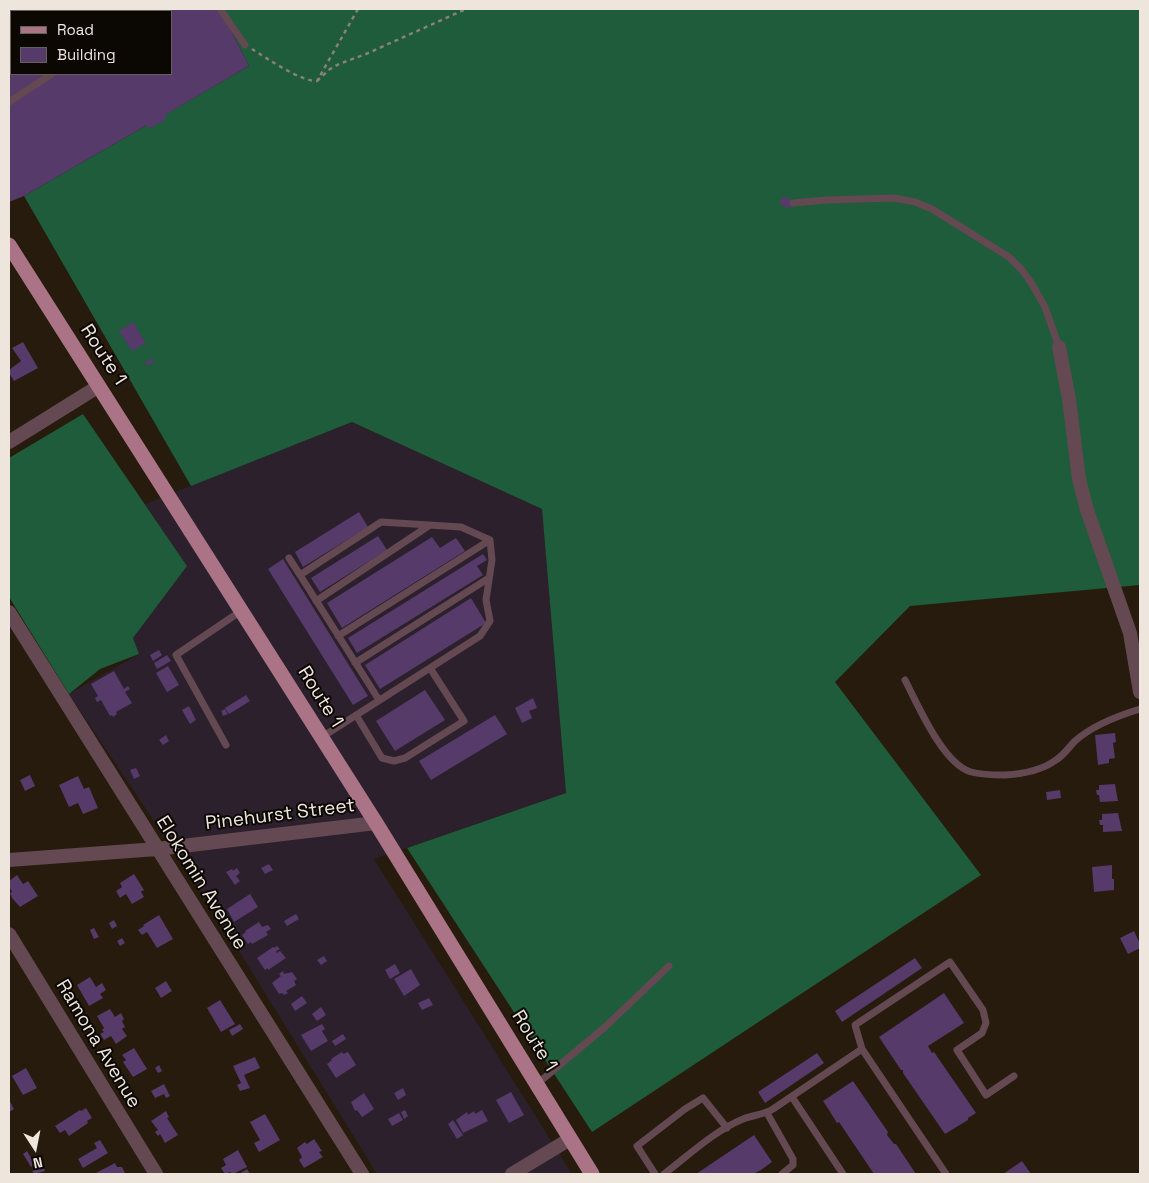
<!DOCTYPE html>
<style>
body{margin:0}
#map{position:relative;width:1149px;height:1183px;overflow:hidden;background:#261b0c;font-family:"Space Grotesk",sans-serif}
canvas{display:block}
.frame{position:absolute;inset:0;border:10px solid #eee6dd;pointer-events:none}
.legend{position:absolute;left:10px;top:10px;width:162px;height:65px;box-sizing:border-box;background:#0b0703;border:1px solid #66605a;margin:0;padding:6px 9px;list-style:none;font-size:15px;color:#eee6dd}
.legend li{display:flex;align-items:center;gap:10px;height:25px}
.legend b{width:25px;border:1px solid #66605a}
.north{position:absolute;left:10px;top:1123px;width:50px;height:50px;-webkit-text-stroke:4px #0b0703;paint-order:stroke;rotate:169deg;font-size:14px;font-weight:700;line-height:20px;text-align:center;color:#eee6dd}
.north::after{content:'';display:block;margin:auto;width:18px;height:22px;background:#eee6dd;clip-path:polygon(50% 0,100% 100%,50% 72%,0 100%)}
</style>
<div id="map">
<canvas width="1149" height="1183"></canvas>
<div class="frame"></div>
<ul class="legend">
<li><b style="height:6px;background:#aa7486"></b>Road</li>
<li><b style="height:14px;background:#553a6a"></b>Building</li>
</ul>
<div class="north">N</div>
</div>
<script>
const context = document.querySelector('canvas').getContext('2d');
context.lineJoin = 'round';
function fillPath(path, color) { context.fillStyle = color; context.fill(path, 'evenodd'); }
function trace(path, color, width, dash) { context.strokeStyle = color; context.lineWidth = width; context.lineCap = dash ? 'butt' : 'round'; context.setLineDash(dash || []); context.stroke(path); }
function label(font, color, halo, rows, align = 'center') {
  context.font = font + ' "Space Grotesk",sans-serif'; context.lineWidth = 4; context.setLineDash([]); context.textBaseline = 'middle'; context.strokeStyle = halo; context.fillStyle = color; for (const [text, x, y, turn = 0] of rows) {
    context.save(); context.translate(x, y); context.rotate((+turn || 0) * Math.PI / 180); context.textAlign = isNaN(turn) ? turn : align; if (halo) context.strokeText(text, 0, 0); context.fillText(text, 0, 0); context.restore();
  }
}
fillPath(new Path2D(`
 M352,422L542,509L566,793L374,859L572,1174H377L216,914L69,694L139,654L133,638L187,566L145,504Z`), '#2c202d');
fillPath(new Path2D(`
 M220,9H1140V585L910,606L835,682L981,875L592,1132L407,848L566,793L542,509L352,422L191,486L24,196L249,66Z
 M83,414L187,566L133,638L139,654L100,669L69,694L9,597V458Z`), '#1f5c3b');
fillPath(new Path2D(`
 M9,9H220L249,66L165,115L167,119L149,129L147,125L24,196L9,202ZM11,11H171V74H11Z
 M783,196L794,201L790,209L779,204Z
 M133,322L146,343L132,351L119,331Z
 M23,342L38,368L14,381L9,373V370L21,361L12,348Z
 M152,358L154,362L147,366L145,363Z
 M359,512L368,527L303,567L295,552Z
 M378,536L387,550L320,592L311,578Z
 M432,537L440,548L456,538L465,551L342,628L327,603Z
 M483,554L487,560L477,566L483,575L357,653L348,638Z
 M283,559L368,696L353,705L268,569Z
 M471,598L486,623L380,689L365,665Z
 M159,650L162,655L153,661L150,655Z
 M167,655L171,661L157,669L154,663Z
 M168,666L179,685L167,692L156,673Z
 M114,671L124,689L128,686L130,689L125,692L132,703L116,712L117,714L113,717L112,715L110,716L101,700L97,702L95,698L98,696L91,684Z
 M425,690L445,720L395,751L376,721Z
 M246,695L250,701L229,714L225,708Z
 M533,698L537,708L529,711L532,718L522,723L515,708Z
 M189,706L196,720L190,724L182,710Z
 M225,709L228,714L223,716L221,711Z
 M495,715L507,734L431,780L419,761Z
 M1115,733L1116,742L1113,743L1115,758L1109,759V763L1098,765L1095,735Z
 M166,735L169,741L163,745L159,740Z
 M136,768L140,776L134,779L130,770Z
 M30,775L35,786L25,791L20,780Z
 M78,776L84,789L89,787L98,808L83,814L78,803L69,807L59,785Z
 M1115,784L1118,801L1100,802L1099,795H1097L1096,790H1099V785Z
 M1060,790L1061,798L1047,800L1046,792Z
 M1118,813L1122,831L1103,832V825H1100L1099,820H1102V814Z
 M269,864L273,870L265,874L261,868Z
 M1112,865V879H1114V890L1094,892L1092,867Z
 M237,868L240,873L236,876L240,881L235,885L226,872L232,869L233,871Z
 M134,874L144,890L141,892L144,897L132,904L126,894L120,898L116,891L122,887L120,883Z
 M17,875L23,884L28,881L38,896L20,907L12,898L10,893L12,892L9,886V881Z
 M250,894L258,907L234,922L227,909Z
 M296,914L299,919L287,926L284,921Z
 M159,915L173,939L157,948L147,932L142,935L138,930L144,926L143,925Z
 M114,920L117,926L112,929L109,923Z
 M259,922L262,927L268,925L271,929L266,932L268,935L252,944L251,942L248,944L242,935L246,932L245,931Z
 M94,928L99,937L94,939L90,930Z
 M1134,931L1140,944V948L1128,954L1120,938Z
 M122,938L125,943L120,946L117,941Z
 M277,946L280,949L276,951L277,953L280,951L286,958L268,970V968L265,970L257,958L273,947L274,948Z
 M324,956L327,961L321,965L317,960Z
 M915,958L922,968L842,1022L835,1011Z
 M395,964L400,973L390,979L385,970Z
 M411,969L420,985L404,996L394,979Z
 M283,971L284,974L292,972L297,979L294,981L296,985L286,991L288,993L284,995L282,993L279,994L272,983L281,976L279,974Z
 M90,977L96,987L102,983L106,990L100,994L103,998L89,1006L77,985Z
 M166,981L172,991L161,998L155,988Z
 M944,993L964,1023L928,1046L932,1053L934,1052L976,1113L968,1118V1120L945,1134L903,1073V1070H901L879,1037Z
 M302,996L307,1003L295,1011L291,1004Z
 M429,998L433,1005L422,1010L418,1003Z
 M220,1000L235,1024L221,1032L207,1008Z
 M321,1007L326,1015L317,1021L312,1014Z
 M110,1009L115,1017L121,1013L124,1019L122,1021L125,1027L122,1029L127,1036L116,1044L111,1036L104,1040L100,1034L104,1032L102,1030L104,1028L97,1016Z
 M240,1024L243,1029L232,1036L229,1030Z
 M322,1024L325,1029L322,1031L328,1041L311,1051L301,1035Z
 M343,1034L346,1039L335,1046L332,1041Z
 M134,1048L147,1069L133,1077L123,1062L126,1060L122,1055Z
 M342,1052L343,1054L348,1052L356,1065L336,1078L327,1064L332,1060L331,1059Z
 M817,1053L824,1063L765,1103L758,1092Z
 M255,1057L260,1068L244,1075L250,1088L240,1091L237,1085L241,1083L233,1066Z
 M159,1065L162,1071L158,1073L155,1068Z
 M26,1068L37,1088L23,1095L12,1076Z
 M853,1081L888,1132L887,1135L894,1144H896L916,1174H874L839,1122L837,1123L827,1107L823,1101Z
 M164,1084L170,1096L166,1098L164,1094L155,1098L151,1091Z
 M403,1088L406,1095L398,1100L394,1093Z
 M511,1092L524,1115L509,1123L496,1100Z
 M364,1093L374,1109L362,1117L357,1110L355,1111L351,1102Z
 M9,1100L14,1109L9,1112Z
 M86,1108L92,1118L87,1121L88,1123L69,1136L65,1130L60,1133L55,1126L80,1110L81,1111Z
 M405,1110L408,1116L404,1119L401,1112Z
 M482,1110L488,1121L463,1133L456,1120L467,1112L468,1115L474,1111L475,1114Z
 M166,1111L169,1117L167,1118L178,1135L165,1143L160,1134L158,1136L155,1132L158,1130L151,1121Z
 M399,1113L403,1120L392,1126L388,1119Z
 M265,1114L280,1140L259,1152L254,1143L260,1140L250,1122Z
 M453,1120L463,1135L457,1139L448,1124Z
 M754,1135L772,1162L761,1170L753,1174H696Z
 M314,1139L322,1151L319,1152L323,1157L304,1168L299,1160L302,1157L297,1148L305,1142L307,1144Z
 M100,1140L108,1153L83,1168L78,1159L97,1148L94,1143Z
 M238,1150L247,1167L233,1174L230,1172L225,1174L221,1168L226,1165L223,1159Z
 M27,1151L35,1164L31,1167L23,1154Z
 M1022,1161L1031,1174H1003Z
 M115,1163L117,1167H122L125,1173L123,1174H94Z
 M43,1165L45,1171L34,1174L32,1171Z
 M247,1169L250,1174H239Z`), '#553a6a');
trace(new Path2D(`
 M252,49C266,58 302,82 317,81L358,9
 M317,81L330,69L339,64L366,54L466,9`), '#8a8175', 2.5, [4, 4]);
trace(new Path2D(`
 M103,9L105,11
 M220,9L245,45
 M9,102L52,74
 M793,203L827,200L894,198L915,202L932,209L1009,257L1022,270L1032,284L1045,307L1059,347
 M289,558L300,575
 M316,601L430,525
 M338,636L490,540
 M355,663L489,578
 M905,680C918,705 943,764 971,772C982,775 994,775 1005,775C1023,774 1041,771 1056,760C1064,755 1069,747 1075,741C1093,725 1117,716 1140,709
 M356,715L382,758L394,761L405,758L464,721L430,668
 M322,737L480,636L490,621L486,600L492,560L490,540L461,527L381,522L300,575L379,700
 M226,745L176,655L241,611
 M862,1049L855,1025L950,962L983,1010L986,1023L982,1033L957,1050L986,1095L1014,1076
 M537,1084L605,1027L669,966
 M792,1097L843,1174
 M767,1113L793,1159V1165L782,1174
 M655,1174L637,1146L685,1109L703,1098L727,1128
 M664,1174C689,1155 714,1131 743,1119C753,1115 763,1115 773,1109L862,1049L946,1174`), '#644952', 7);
trace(new Path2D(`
 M1059,347L1069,399L1079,479L1087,510L1130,633L1140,692
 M9,442L99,386
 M9,612L362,1174
 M9,860L157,849L376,823
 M9,934L156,1174
 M512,1174L570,1139`), '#644952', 14);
trace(new Path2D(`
 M9,245L376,823L592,1174`), '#aa7486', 15);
label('19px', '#eee6dd', '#0b0703', [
 ["Route 1",103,355,57],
 ["Route 1",320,697,58],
 ["Pinehurst Street",280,815,-7],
 ["Elokomin Avenue",201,883,58],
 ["Route 1",534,1041,58],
 ["Ramona Avenue",98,1044,59]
]);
</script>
